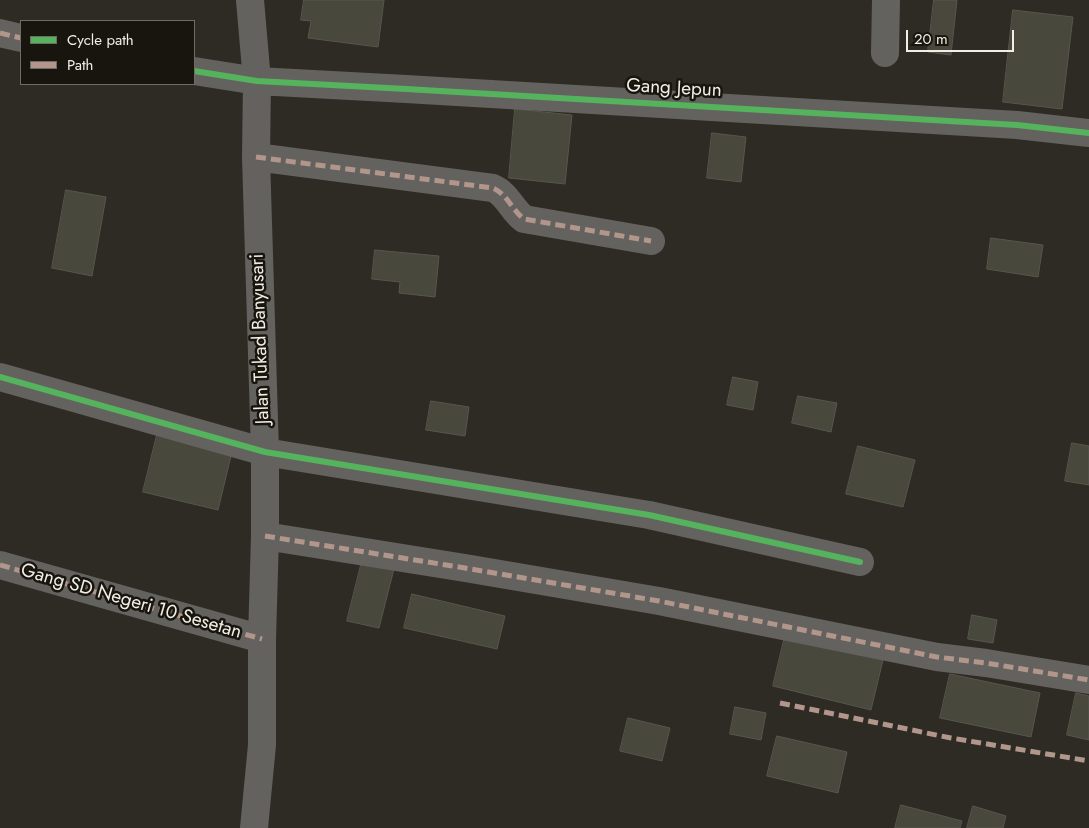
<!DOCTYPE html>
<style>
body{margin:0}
#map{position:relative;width:1089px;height:828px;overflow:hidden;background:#2d2b23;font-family:Jost,sans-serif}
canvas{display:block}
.legend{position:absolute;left:20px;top:20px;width:175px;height:65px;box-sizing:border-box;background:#18150f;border:1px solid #6f6c65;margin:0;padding:6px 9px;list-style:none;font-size:15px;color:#f2eee5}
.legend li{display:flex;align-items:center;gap:10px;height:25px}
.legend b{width:25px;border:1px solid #6f6c65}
.scale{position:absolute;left:906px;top:30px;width:108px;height:22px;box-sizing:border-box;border:2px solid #f2eee5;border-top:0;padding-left:6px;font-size:15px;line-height:18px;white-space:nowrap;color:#f2eee5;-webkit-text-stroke:4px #18150f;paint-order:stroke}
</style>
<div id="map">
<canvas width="1089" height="828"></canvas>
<ul class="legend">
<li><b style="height:6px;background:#56b35d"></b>Cycle path</li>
<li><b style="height:6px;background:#b2968c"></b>Path</li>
</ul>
<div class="scale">20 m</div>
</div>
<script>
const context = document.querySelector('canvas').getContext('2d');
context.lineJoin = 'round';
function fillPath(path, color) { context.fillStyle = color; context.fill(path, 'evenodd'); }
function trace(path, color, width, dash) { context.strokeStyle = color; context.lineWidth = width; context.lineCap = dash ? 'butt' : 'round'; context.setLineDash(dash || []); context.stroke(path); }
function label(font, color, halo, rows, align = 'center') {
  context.font = font + ' Jost,sans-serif'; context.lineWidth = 5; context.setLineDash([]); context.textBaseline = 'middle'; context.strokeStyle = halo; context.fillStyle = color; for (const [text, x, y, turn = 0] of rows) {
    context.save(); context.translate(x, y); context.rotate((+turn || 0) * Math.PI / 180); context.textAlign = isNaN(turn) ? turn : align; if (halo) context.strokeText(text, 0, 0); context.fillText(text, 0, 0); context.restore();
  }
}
const building = new Path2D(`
 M304,0H384L378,47L308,38L311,21L301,20Z
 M934,0H957L951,55L928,52Z
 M1013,10L1073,17L1062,109L1003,102Z
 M515,109L572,115L565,184L509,178Z
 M712,133L746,137L741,182L707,178Z
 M66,190L106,197L92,276L52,268Z
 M991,238L1043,245L1038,277L987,269Z
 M375,250L439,256L435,297L399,293L400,282L372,279Z
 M733,377L758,382L753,410L727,405Z
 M798,396L837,403L831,432L792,423Z
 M431,401L469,407L465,436L426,430Z
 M157,435L232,452L218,510L143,492Z
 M1072,443L1089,446V485L1065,481Z
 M858,446L915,460L903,507L846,494Z
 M363,557L395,565L379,628L347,621Z
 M412,594L505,616L497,649L404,628Z
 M972,615L997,620L993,643L968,639Z
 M785,636L883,660L871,710L773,686Z
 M950,674L1040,693L1031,737L940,718Z
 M1076,693L1089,696V740L1067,735Z
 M735,707L766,713L761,740L730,734Z
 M628,718L670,728L662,761L620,751Z
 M777,736L847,752L838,793L767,776Z
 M901,805L962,821L960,828H895Z
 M973,806L1006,816L1003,828H967Z`);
fillPath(building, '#49483d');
trace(building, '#57564f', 1);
trace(new Path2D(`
 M250,0L257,81L256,157L265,452V536L262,639V745L254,828
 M0,33L21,38
 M885,53L886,0
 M194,71L257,81L406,89L1017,125L1089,133
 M256,157L493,188C507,194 512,210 524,219L651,241
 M0,377L265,452L649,515L860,562
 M265,536L465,568L659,601L937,657L986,663L1089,680
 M0,565L262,639`), '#64625f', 28);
trace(new Path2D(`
 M0,33L21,38
 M256,157L493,188C507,194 512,210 524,219L651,241
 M265,536L465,568L659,601L937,657L986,663L1089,680
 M0,565L262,639
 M780,703L951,738L1089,761`), '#b2968c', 5, [10, 5]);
trace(new Path2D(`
 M194,71L257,81L406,89L1017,125L1089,133
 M0,377L265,452L649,515L860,562`), '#56b35d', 6);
label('19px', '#f2eee5', '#18150f', [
 ["Gang Jepun",674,89,3],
 ["Jalan Tukad Banyusari",261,339,-92],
 ["Gang SD Negeri 10 Sesetan",131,602,16]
]);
</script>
